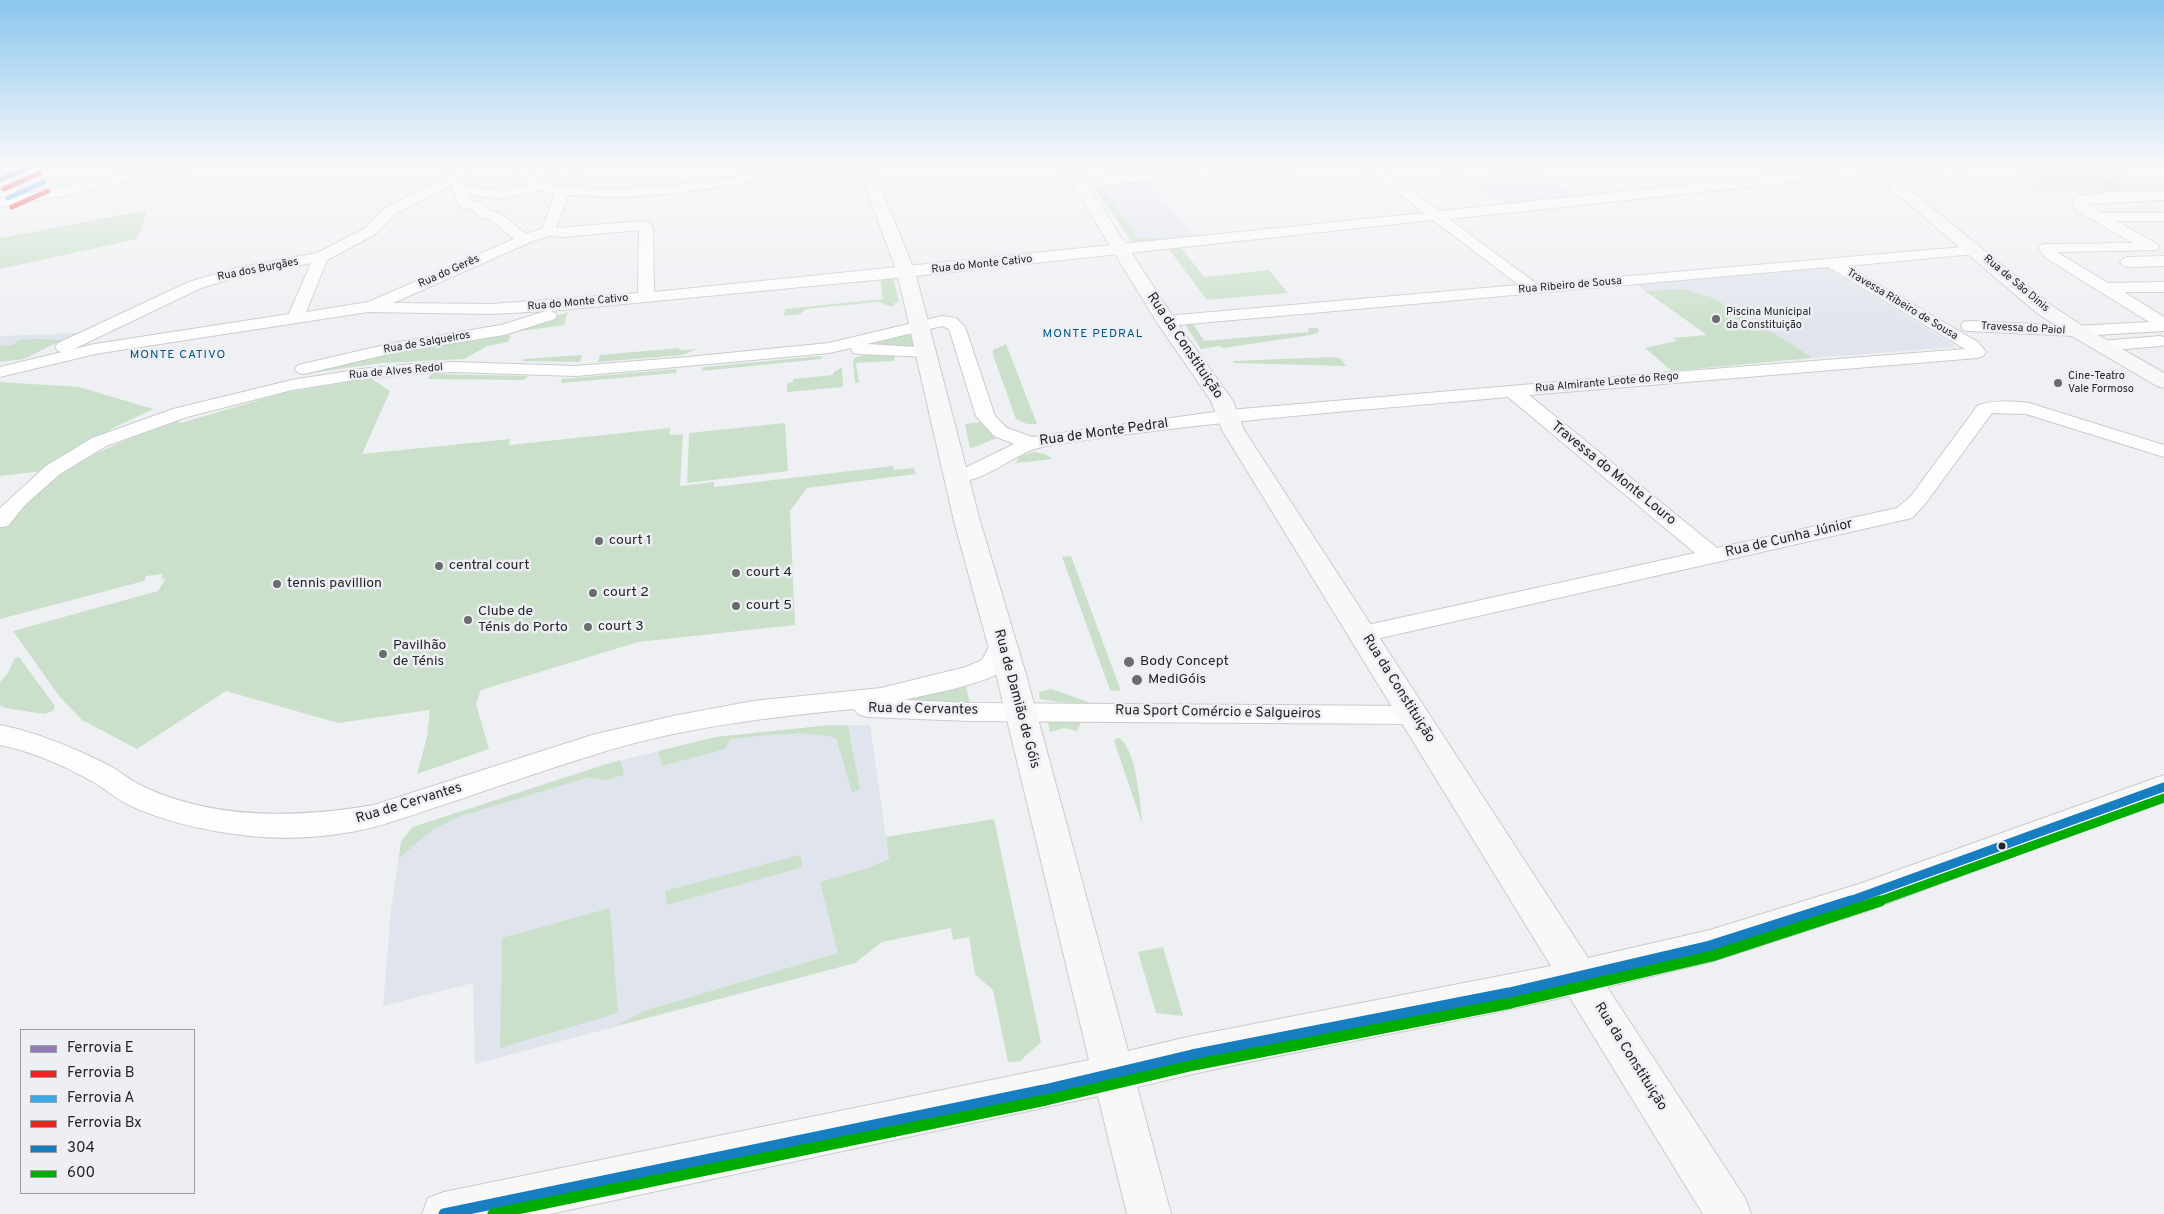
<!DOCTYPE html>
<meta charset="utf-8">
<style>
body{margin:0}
#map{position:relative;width:2164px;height:1214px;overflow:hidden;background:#eff0f3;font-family:Overpass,sans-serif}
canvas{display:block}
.legend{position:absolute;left:20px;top:1029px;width:175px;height:165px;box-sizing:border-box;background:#edeff5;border:1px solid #9d9ea3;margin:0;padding:6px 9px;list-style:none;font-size:15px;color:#242527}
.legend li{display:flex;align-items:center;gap:10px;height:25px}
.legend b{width:25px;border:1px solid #9d9ea3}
</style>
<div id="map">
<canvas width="2164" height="1214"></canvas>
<ul class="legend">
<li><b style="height:6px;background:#937bb8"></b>Ferrovia E</li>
<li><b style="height:6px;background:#e62621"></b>Ferrovia B</li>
<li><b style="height:6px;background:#3ba7e5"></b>Ferrovia A</li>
<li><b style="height:6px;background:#e62621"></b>Ferrovia Bx</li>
<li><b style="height:6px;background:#187ec2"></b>304</li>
<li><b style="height:6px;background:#00ac00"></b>600</li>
</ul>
</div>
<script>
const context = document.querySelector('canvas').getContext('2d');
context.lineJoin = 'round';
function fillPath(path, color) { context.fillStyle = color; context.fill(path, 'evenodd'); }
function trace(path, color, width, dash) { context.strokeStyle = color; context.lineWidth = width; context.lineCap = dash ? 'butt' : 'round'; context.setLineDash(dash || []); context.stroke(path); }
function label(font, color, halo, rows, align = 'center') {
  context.font = font + ' Overpass,sans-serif'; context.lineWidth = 5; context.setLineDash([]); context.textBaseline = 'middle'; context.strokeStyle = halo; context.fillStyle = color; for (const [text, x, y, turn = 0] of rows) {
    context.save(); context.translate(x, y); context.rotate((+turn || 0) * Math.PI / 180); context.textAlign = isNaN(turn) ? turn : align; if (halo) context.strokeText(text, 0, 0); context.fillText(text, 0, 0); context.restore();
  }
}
fillPath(new Path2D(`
 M2011,164H2080L2164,185V190L2080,191L2087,195H2079L2071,191L2038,192L2020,171Z
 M1525,171H1535L1578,197L1505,205L1472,184L1460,186L1442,173L1456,172L1464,178Z
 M1146,181L1168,205L1194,237L1132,242L1095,189L1098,186Z
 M1827,268L1957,347L1812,358L1795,346L1684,289L1645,291L1636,283Z
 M79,333L62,340H19L13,345L0,346V336Z
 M831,725H870L889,859L855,963L475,1064L473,983L383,1006L391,910L401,841L413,827L602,765L716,737Z`), '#e0e4ec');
fillPath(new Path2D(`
 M2018,169L2081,173L2144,189L2156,183L2164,185V190L2065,191Z
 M1146,181L1148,183L1105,187L1103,189L1138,238H1181L1132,242L1095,189L1101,185Z
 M148,210L137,239L0,269V238Z
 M1181,247L1204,277L1269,270L1288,293L1207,300L1168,248Z
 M880,277H893L899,302L894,303L895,306H889L878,302L806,309L800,314L784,316L785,309L883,299Z
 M1684,289L1713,298L1795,346L1812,358L1672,371L1645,348L1677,341L1673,338L1707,335L1645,291Z
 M568,312L564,325L507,333Z
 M1193,323L1204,341L1309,332L1308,328H1317L1319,332L1311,335L1223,348L1219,346L1201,349L1185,324Z
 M910,332L914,349L846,346Z
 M511,335L508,342L487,346L464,359L383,363L317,372L315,370L394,352Z
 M38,339L62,340L24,359L0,362V346L13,345L19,340Z
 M1006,344L1037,424H1027L1016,419L993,355V350Z
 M679,348V350L697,349L682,355L598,362L600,355Z
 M582,355L580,362L522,361L524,359Z
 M865,355L895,356L894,361L856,363L859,383H855L853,361L856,357Z
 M821,356L822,359L702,371L703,367Z
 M1332,357L1341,359L1346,366L1234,363L1233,361Z
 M842,367L843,387L787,392V383L793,382V379L833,375V373Z
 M677,369L676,373L561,383L562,379Z
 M432,374L528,376L524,380L427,379Z
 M370,378L390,391L362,454L510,439L509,445L670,428V435L683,434L680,486L714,482V487L893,466L894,470L914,468L916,474L807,488L790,511L795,625L638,642L481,690L476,704L489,749L417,774L427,737L430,710L338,723L226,691L137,749L82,720L59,696L13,631L158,591L166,578L161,579L163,574L146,576L144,581L0,619V527C19,510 37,490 58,476C91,452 138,435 177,421L181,423L283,393Z
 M0,382L79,387L153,409L111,429L43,471L0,476Z
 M980,422L997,438L970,449L965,424Z
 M785,423L788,471L687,483L689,433Z
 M1034,452L1045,454L1053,459L1016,463L1019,457Z
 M1071,556L1121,691L1110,690L1062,557Z
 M19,657L55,706L53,711L44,714L5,708L0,705V682L8,673L15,658Z
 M966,685L970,705L893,703Z
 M1051,689L1097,705L1059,702L1040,699L1039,692Z
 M1047,718L1082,720L1077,731L1064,728L1050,732Z
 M831,725L848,726L860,790L852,792L836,738C802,729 765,736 730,739L725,749L662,766L658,751L716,737Z
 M1118,737C1138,750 1139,803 1143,826L1114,741Z
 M620,760L624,775L605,780L589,777L458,817L432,830L399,858L401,841L413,827Z
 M994,819L1041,1042L1020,1061L1008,1062L993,990L975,974L969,937L953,940L951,928L882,942L855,963L616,1026L644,1011L838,953L820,882L869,868L889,859L886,837Z
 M800,855L803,867L667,905L665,891Z
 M610,908L618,1013L500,1048L502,938Z
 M1163,947L1183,1016L1156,1013L1138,952Z`), '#cae0ca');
const street = new Path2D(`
 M176,164H199L193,168L67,195L0,207V199Z
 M460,164H473L462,178L465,187L504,191L529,185L513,174L519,164H531L527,173L542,181L568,164H583L554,185C620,195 690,184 756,174C790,169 824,163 858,164L852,168L677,193L625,197L568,195L556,228L643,221L648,222L653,227L654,292L1424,213L1361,164H1375L1439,211L1883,164H1913L1958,169L1963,170L1964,173L1963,176L1958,177L1895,170L1890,172L1449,219L1537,284L1974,246L1979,247L1981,250L1979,253L1974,254L1847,266L1978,342L1986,352L1983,356L1977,358L1529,395L1717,548L1897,508L1911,496L1978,405C1996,400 2011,401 2029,403L2164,445V457L2026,414L1992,413L1925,504L1912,518L1363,642L1354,640L1351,634L1354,628L1695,553L1508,397C1365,410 1222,420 1079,441C1066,443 1052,444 1038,448C1009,456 980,488 948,480L945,476L948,472L967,467L1014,444L994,436L976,416L949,329L942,326L867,344L933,348L936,352L933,356L927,357L859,354L853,353L851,348L829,353L576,376L454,372L413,374L361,379L292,390L187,417L106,446L60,474L25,505L8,526L0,527V508L46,466L92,438L173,409L292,380L361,369L413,364L454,362L576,366L688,357L829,343L942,316L956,318L965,327L995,416L1007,428L1032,437L1229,410L1674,372L1965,349L1828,267L1166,326L1160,325L1158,321L1160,317L1166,316L1519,285L1433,220L906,277L551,311L557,315L555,319L504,335L393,353L304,374L298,373L295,369L298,365L393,343L501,325L546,311L492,314L368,312L95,354L0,377V367L62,352L58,351L55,347L58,343L189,282L236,268L317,253L364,229L385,208L447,176ZM451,185L460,207L472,209L480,217L491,220L514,239L368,302L306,312L327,260L374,235L395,214ZM539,190L555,193L542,229L528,233L523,232L501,214L490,211L481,203L470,201L468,195L504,199ZM639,230L638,293L492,304L393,303L533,241L549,236L563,237ZM311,263L289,314L95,344L74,349L201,288L238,277Z
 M1252,164H1300L1294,168L1080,187L1073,183L1080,179Z
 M2164,192V200L2087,204L2101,213H2164V221H2116L2157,244L2159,247L2157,250L2057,252L2108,283L2164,282V292H2124L2164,317V331L2077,336L1969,331L1963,330L1961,326L1963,322L1969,321L2077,326L2149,322L2046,258L2038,248L2040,245L2045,244L2133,243L2077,211L2072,202C2083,188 2145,192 2164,192Z
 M2164,256V266L2128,267L2123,265L2120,262L2123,259L2128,257Z
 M2160,336L2164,337V345L2160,346L2102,351L2096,350L2093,346L2096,342L2102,341Z
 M1002,637L1011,639L1014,645C1011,654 1008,666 1000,672C985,684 925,695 904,700L970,703L1415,706L1424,708L1428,715L1424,722L1415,724L970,721L867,717L858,714L854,709C770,717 685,727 603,752C554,767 504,784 455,801C428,809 401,820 374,827C335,837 290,840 250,836C207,831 163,822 125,803C114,797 105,789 95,783C65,766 34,752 0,745V725C39,733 75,748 110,766C122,773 133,782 146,788C217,820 298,818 374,805L592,735L673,716L753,701L881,688L966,667L982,660L993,639Z`);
const secondary = new Path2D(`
 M857,164H871L915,272L980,521L1027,678L1128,1051L1192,1036L1551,966L1222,430L1211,401L1156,321L1060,164H1074L1175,320L1233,401L1244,430L1588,958L1710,930L1859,884L2164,775V800L1864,912L1710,962L1607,987L1745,1198L1751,1214H1703L1569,996C1426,1030 1280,1052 1137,1087L1171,1214H1127L1098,1096L550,1214H422L428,1198L444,1192L1089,1060L997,678L954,521L897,272Z
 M1882,164H1896L1903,184L2051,305L2084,327L2164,373V388L2157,386L2070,335L2037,313L1891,189Z`);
trace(street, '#cacbcd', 2);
trace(secondary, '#cacbcd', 2);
fillPath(street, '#fdfdfd');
fillPath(secondary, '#f9f8f9');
trace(new Path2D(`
 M1847,902L2164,787`), '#187ec2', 9);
trace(new Path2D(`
 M444,1214L1044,1090L1192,1055L1509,993L1710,946L1851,901`), '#187ec2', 11);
trace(new Path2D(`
 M1877,902L2164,798`), '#00ac00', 9);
trace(new Path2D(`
 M493,1214L1046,1100L1194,1065L1511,1003L1712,956L1880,901`), '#00ac00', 11);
trace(new Path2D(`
 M0,180L36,164`), '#937bb8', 5);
trace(new Path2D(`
 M4,189L40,173`), '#e62621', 5);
trace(new Path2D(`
 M8,198L44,182`), '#3ba7e5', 5);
trace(new Path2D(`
 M12,207L48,191`), '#e62621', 5);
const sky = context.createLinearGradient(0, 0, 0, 334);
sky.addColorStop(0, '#8ac6ee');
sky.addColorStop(0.49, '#f8f8fa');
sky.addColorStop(1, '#f8f8fa00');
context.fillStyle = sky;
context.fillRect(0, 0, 2164, 334);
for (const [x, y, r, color] of [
 [1716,319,5,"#6b6c6e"],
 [2058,383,5,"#6b6c6e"],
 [599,541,5,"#6b6c6e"],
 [439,566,5,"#6b6c6e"],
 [736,573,5,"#6b6c6e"],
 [277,584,5,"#6b6c6e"],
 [593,593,5,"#6b6c6e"],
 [736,606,5,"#6b6c6e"],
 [468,620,5,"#6b6c6e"],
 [588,627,5,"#6b6c6e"],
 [383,654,5,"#6b6c6e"],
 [1129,662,6,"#6b6c6e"],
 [1137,680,6,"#6b6c6e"],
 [2002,846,4.5,"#242527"]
]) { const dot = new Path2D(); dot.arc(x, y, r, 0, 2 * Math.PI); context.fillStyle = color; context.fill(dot); trace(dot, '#edeff5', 2); }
label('11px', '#242527', '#edeff5', [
 ["Rua do Monte Cativo",982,265,-6],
 ["Rua dos Burgães",258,270,-11],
 ["Rua do Gerês",449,272,-24],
 ["Rua de São Dinis",2016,284,40],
 ["Rua Ribeiro de Sousa",1570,286,-5],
 ["Rua do Monte Cativo",578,303,-5],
 ["Travessa Ribeiro de Sousa",1902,305,31],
 ["Travessa do Paiol",2023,329,3],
 ["Rua de Salgueiros",427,343,-10],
 ["Rua de Alves Redol",396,372,-5],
 ["Rua Almirante Leote do Rego",1607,383,-5]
]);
label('11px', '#242527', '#edeff5', [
 ["Piscina Municipal",1726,313],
 ["da Constituição",1726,326],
 ["Cine-Teatro",2068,377],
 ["Vale Formoso",2068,390]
], 'left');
context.letterSpacing = '1px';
label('12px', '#005883', '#edeff5', [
 ["MONTE PEDRAL",1093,335],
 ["MONTE CATIVO",178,356]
]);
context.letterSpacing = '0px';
label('14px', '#242527', '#edeff5', [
 ["Rua da Constituição",1184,346,56],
 ["Rua de Monte Pedral",1104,433,-8],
 ["Travessa do Monte Louro",1613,474,39],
 ["Rua de Cunha Júnior",1789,539,-13],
 ["Rua da Constituição",1398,689,58],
 ["Rua de Damião de Góis",1016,699,75],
 ["Rua de Cervantes",923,710,1],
 ["Rua Sport Comércio e Salgueiros",1218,713,1],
 ["Rua de Cervantes",409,804,-17],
 ["Rua da Constituição",1630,1057,58]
]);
label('14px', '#242527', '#edeff5', [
 ["court 1",609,541],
 ["central court",449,566],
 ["court 4",746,573],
 ["tennis pavillion",287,584],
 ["court 2",603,593],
 ["court 5",746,606],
 ["Clube de",478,612],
 ["Ténis do Porto",478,628],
 ["court 3",598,627],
 ["Pavilhão",393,646],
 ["de Ténis",393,662],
 ["Body Concept",1140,662],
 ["MediGóis",1148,680]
], 'left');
</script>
